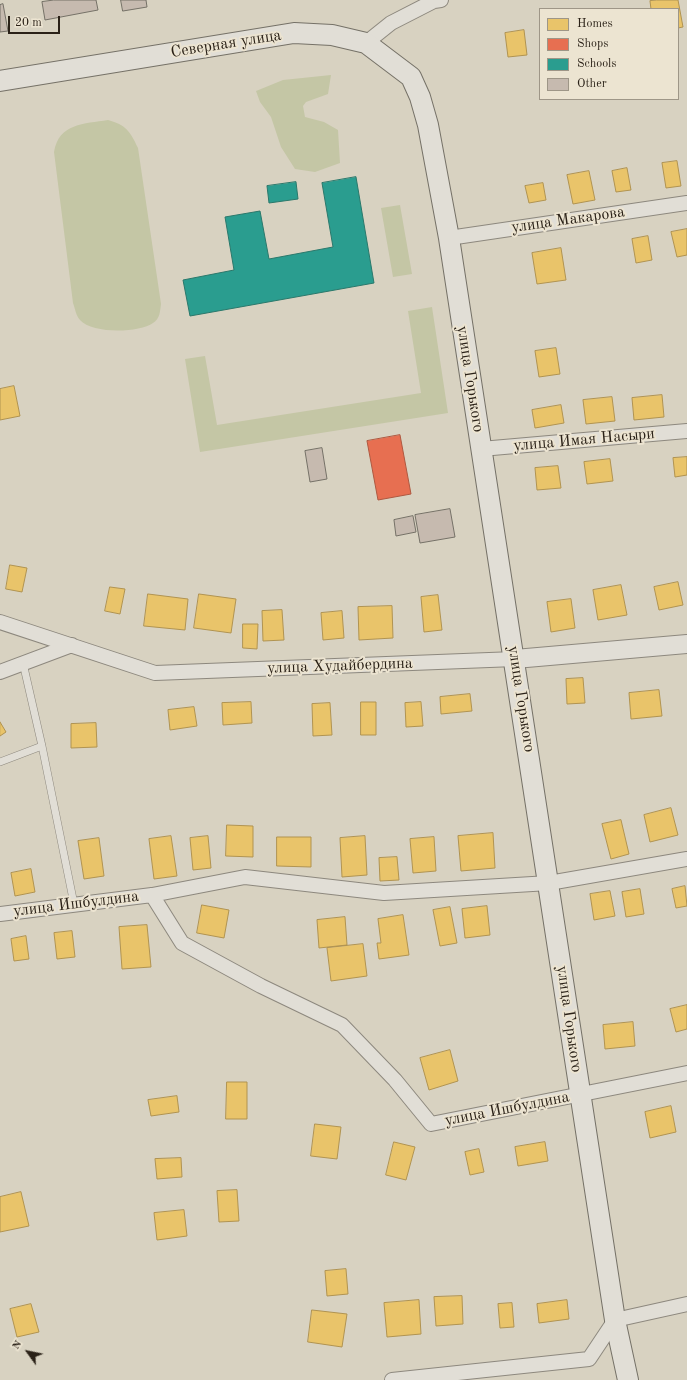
<!DOCTYPE html>
<meta charset="utf-8">
<style>
body{margin:0}
#map{position:relative;width:687px;height:1380px;overflow:hidden;background:#d8d2c1;font-family:"Old Standard TT",serif}
canvas{display:block}
.legend{position:absolute;left:539px;top:8px;width:140px;height:92px;box-sizing:border-box;background:#ece4d1;border:1px solid #9e9687;margin:0;padding:5px 7px;list-style:none;font-size:12px;color:#2a2117}
.legend li{display:flex;align-items:center;gap:8px;height:20px}
.legend b{width:20px;border:1px solid #9e9687}
.north{position:absolute;left:8px;top:1332px;width:40px;height:40px;-webkit-text-stroke:3px #ece4d1;paint-order:stroke;rotate:303deg;font-size:11px;font-weight:700;line-height:16px;text-align:center;color:#2a2117}
.north::after{content:'';display:block;margin:auto;width:14px;height:18px;background:#2a2117;clip-path:polygon(50% 0,100% 100%,50% 72%,0 100%)}
.scale{position:absolute;left:8px;top:16px;width:52px;height:18px;box-sizing:border-box;border:2px solid #2a2117;border-top:0;padding-left:5px;font-size:12px;line-height:14px;white-space:nowrap;color:#2a2117;-webkit-text-stroke:3px #ece4d1;paint-order:stroke}
</style>
<div id="map">
<canvas width="687" height="1380"></canvas>
<ul class="legend">
<li><b style="height:11px;background:#e9c46a"></b>Homes</li>
<li><b style="height:11px;background:#e76f51"></b>Shops</li>
<li><b style="height:11px;background:#2a9d8f"></b>Schools</li>
<li><b style="height:11px;background:#c6baaf"></b>Other</li>
</ul>
<div class="north">N</div>
<div class="scale">20 m</div>
</div>
<script>
const context = document.querySelector('canvas').getContext('2d');
context.lineJoin = 'round';
function fillPath(path, color) { context.fillStyle = color; context.fill(path, 'evenodd'); }
function trace(path, color, width, dash) { context.strokeStyle = color; context.lineWidth = width; context.lineCap = dash ? 'butt' : 'round'; context.setLineDash(dash || []); context.stroke(path); }
function label(font, color, halo, rows, align = 'center') {
  context.font = font + ' "Old Standard TT",serif'; context.lineWidth = 4; context.setLineDash([]); context.textBaseline = 'middle'; context.strokeStyle = halo; context.fillStyle = color; for (const [text, x, y, turn = 0] of rows) {
    context.save(); context.translate(x, y); context.rotate((+turn || 0) * Math.PI / 180); context.textAlign = isNaN(turn) ? turn : align; if (halo) context.strokeText(text, 0, 0); context.fillText(text, 0, 0); context.restore();
  }
}
fillPath(new Path2D(`
 M331,75L328,94L306,102L303,106L305,117L324,122L338,130L340,163L315,172L295,169L281,147L271,117L260,102L256,91L283,80Z
 M108,120C126,125 130,131 138,148L161,304C160,311 160,319 153,323C139,333 92,334 80,320C76,316 75,308 73,303L54,152C59,123 84,124 108,120Z
 M400,205L412,274L393,277L381,208Z
 M432,307L448,413L200,452L185,359L205,356L217,425L421,393L408,311Z`), '#c4c6a5');
const homes = new Path2D(`
 M657,0H678L683,27L678,28V9H651L650,1Z
 M524,30L527,55L508,57L505,33Z
 M677,161L681,186L666,188L662,163Z
 M627,168L631,190L616,192L612,171Z
 M589,171L595,200L573,204L567,175Z
 M543,183L546,200L529,203L525,186Z
 M687,229V255L677,257L671,232Z
 M648,236L652,260L636,263L632,239Z
 M561,248L566,280L537,284L532,253Z
 M556,348L560,374L539,377L535,351Z
 M14,386L20,416L0,420V389Z
 M662,395L664,417L634,420L632,398Z
 M612,397L615,421L586,424L583,400Z
 M561,405L564,423L535,428L532,410Z
 M687,457V475L675,477L673,458Z
 M610,459L613,481L587,484L584,462Z
 M558,466L561,488L537,490L535,468Z
 M10,565L27,568L22,592L6,589Z
 M678,582L683,605L659,610L654,587Z
 M621,585L627,615L598,620L593,590Z
 M110,587L125,589L120,614L105,611Z
 M148,594L188,599L185,630L144,626Z
 M199,594L236,599L231,633L194,628Z
 M438,595L442,630L424,632L421,597Z
 M571,599L575,628L551,632L547,602Z
 M392,606L393,638L359,640L358,607Z
 M282,610L284,640L263,641L262,611Z
 M342,611L344,638L323,640L321,613Z
 M243,624H258L257,649L243,648Z
 M583,678L585,703L567,704L566,679Z
 M659,690L662,716L631,719L629,693Z
 M470,694L472,711L441,714L440,697Z
 M251,702L252,723L223,725L222,703Z
 M361,702H376V735H361Z
 M421,702L423,726L406,727L405,703Z
 M330,703L332,735L313,736L312,704Z
 M194,707L197,726L170,730L168,710Z
 M0,722L6,732L0,736Z
 M96,723L97,747L71,748V724Z
 M671,808L678,835L650,842L644,815Z
 M621,820L629,854L611,859L602,824Z
 M227,825L253,826V857L226,856Z
 M493,833L495,868L461,871L458,836Z
 M171,836L177,876L154,879L149,839Z
 M208,836L211,868L193,870L190,838Z
 M365,836L367,875L342,877L340,838Z
 M277,837H311V867L277,866Z
 M434,837L436,871L413,873L410,839Z
 M99,838L104,876L84,879L78,841Z
 M397,857L399,880L380,881L379,858Z
 M31,869L35,892L15,896L11,873Z
 M685,886L687,906L676,908L672,889Z
 M640,889L644,914L626,917L622,892Z
 M610,891L615,916L594,920L590,894Z
 M202,905L229,910L224,938L197,933Z
 M487,906L490,935L465,938L462,909Z
 M450,907L457,943L440,946L433,910Z
 M403,915L409,955L379,959L377,943H381L378,919Z
 M345,917L347,945L319,948L317,920Z
 M147,925L151,967L122,969L119,927Z
 M72,931L75,957L57,959L54,933Z
 M26,936L29,959L14,961L11,939Z
 M363,944L367,976L331,981L327,948Z
 M687,1005V1029L676,1032L670,1009Z
 M633,1022L635,1046L605,1049L603,1025Z
 M450,1050L458,1081L429,1090L420,1058Z
 M227,1082H247V1119H226Z
 M177,1096L179,1112L151,1116L148,1100Z
 M671,1106L676,1132L650,1138L645,1112Z
 M315,1124L341,1127L337,1159L311,1156Z
 M394,1142L415,1147L406,1180L386,1175Z
 M545,1142L548,1161L518,1166L515,1147Z
 M479,1149L484,1172L470,1175L465,1152Z
 M181,1158L182,1177L157,1179L155,1159Z
 M237,1190L239,1221L219,1222L217,1191Z
 M21,1192L29,1226L0,1232V1197Z
 M184,1210L187,1236L157,1240L154,1213Z
 M346,1269L348,1294L327,1296L325,1271Z
 M462,1296L463,1324L436,1326L434,1297Z
 M419,1300L421,1334L387,1337L384,1303Z
 M567,1300L569,1319L539,1323L537,1304Z
 M512,1303L514,1327L500,1328L498,1304Z
 M31,1304L39,1332L17,1337L10,1309Z
 M312,1310L347,1314L342,1347L308,1342Z`);
fillPath(homes, '#e9c46a');
trace(homes, '#b09351', 1);
const shops = new Path2D(`
 M400,435L411,494L378,500L367,441Z`);
fillPath(shops, '#e76f51');
trace(shops, '#ae5840', 1);
const schools = new Path2D(`
 M356,177L374,283L190,316L183,280L234,270L225,217L260,211L269,259L333,247L322,183Z
 M296,182L298,199L269,203L267,186Z`);
fillPath(schools, '#2a9d8f');
trace(schools, '#2a786b', 1);
const building = new Path2D(`
 M54,0H96L98,10L45,20L42,2Z
 M121,0H146L147,7L123,11Z
 M3,4L8,31L0,32V5Z
 M322,448L327,479L310,482L305,451Z
 M450,509L455,537L420,543L415,515Z
 M413,516L416,532L396,536L394,520Z`);
fillPath(building, '#c6baaf');
trace(building, '#757167', 1);
const service = new Path2D(`
 M23,663L42,746L74,904
 M0,762L42,746`);
const minor = new Path2D(`
 M366,43L391,23L434,1L441,0
 M449,238L687,203
 M481,449L687,431
 M0,622L155,673L515,659
 M0,672L72,645
 M152,895L182,943L261,986L342,1025L395,1080L431,1124L687,1073
 M0,914L152,895L245,877L384,893L549,883L687,859
 M392,1380L589,1359L615,1320L687,1304`);
const tertiary = new Path2D(`
 M515,659L687,644`);
const secondary = new Path2D(`
 M0,81L294,33L332,35L366,43L411,77L420,97L428,125L449,238L615,1320L628,1380`);
trace(service, '#8d887e', 8);
trace(minor, '#8d887e', 16);
trace(tertiary, '#8d887e', 20);
trace(secondary, '#757167', 22);
trace(service, '#e1ded6', 7);
trace(minor, '#e1ded6', 14);
trace(tertiary, '#e1ded6', 18);
trace(secondary, '#e1ded6', 20);
label('16px', '#2a2117', '#ece4d1', [
 ["Северная улица",226,44,-9],
 ["улица Макарова",568,220,-8],
 ["улица Горького",470,379,81],
 ["улица Имая Насыри",584,440,-5],
 ["улица Худайбердина",340,666,-2],
 ["улица Горького",521,699,81],
 ["улица Ишбулдина",76,904,-7],
 ["улица Горького",569,1019,82],
 ["улица Ишбулдина",507,1109,-11]
]);
</script>
